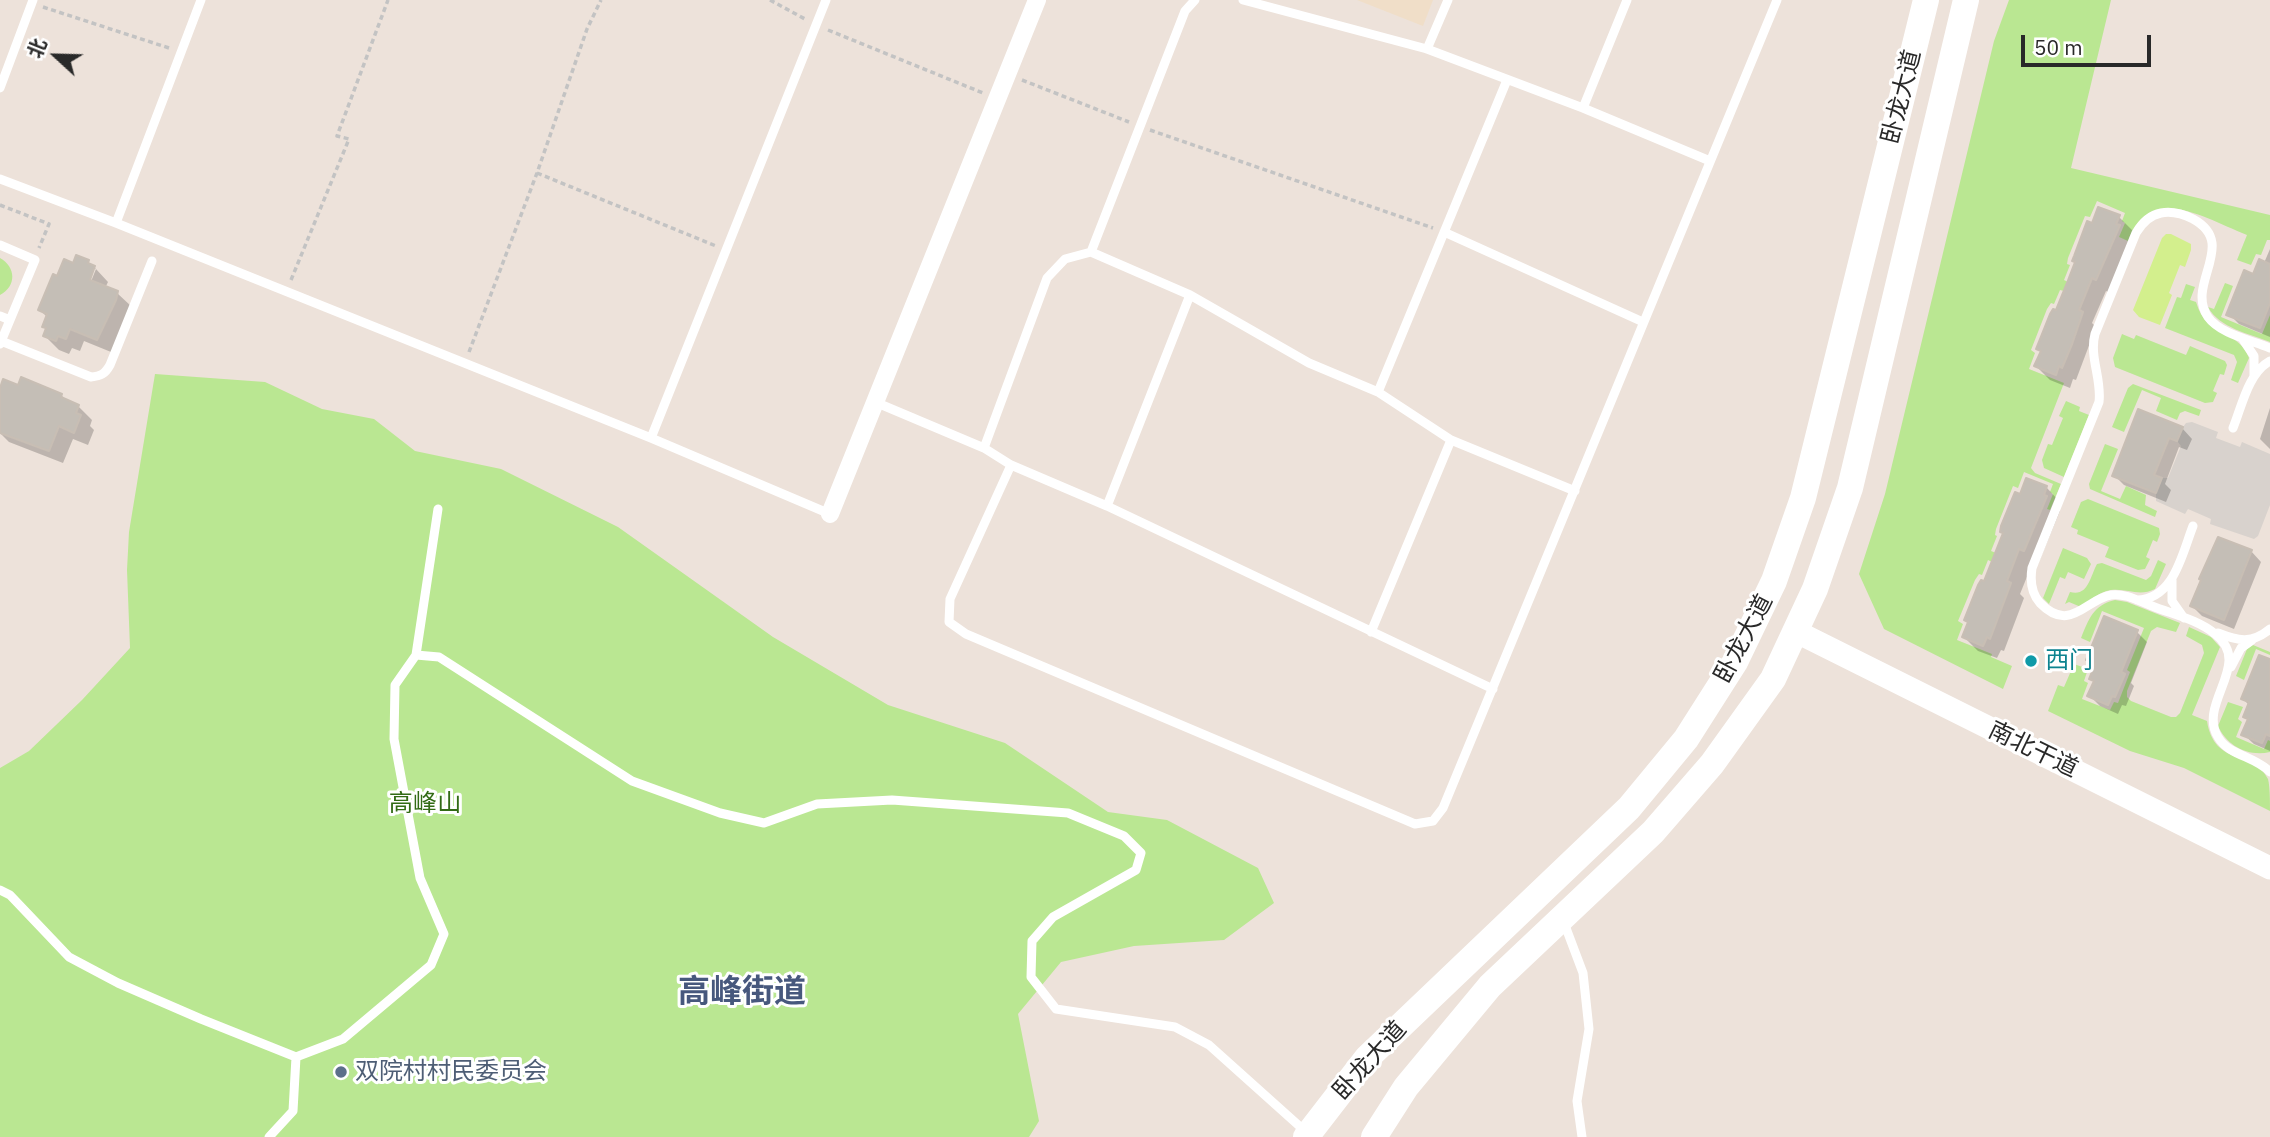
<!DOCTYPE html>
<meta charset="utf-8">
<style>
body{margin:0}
#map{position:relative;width:2270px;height:1137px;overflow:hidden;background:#ede2da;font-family:"IBM Plex Sans","Noto Sans SC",sans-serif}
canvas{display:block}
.north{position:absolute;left:21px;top:21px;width:70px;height:70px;-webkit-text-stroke:5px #fff;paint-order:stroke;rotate:292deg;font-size:19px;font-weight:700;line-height:28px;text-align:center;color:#292929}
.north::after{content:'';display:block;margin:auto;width:24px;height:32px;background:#292929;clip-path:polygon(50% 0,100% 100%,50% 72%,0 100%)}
.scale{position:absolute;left:2021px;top:35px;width:130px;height:32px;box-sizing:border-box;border:4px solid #292929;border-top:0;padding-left:9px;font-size:21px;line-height:24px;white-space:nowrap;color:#292929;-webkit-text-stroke:5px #fff;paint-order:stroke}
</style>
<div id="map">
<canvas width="2270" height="1137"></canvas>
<div class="north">北</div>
<div class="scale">50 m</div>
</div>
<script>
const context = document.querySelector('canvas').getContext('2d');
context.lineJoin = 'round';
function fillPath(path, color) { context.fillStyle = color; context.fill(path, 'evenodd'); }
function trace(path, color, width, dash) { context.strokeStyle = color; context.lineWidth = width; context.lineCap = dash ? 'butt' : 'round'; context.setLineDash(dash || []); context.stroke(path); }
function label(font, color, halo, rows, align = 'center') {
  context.font = font + ' "IBM Plex Sans","Noto Sans SC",sans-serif'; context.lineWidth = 6; context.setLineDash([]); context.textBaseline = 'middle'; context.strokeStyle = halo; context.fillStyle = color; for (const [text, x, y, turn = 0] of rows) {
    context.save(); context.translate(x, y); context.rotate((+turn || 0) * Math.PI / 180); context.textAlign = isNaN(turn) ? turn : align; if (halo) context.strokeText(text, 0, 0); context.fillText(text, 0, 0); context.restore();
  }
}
fillPath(new Path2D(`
 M1357,0H1433L1423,26Z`), '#f0dec8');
fillPath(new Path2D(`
 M2009,0H2111L2071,168L2270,215V240H2267L2261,255L2256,254L2251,265L2237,260L2247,235C2204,218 2150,182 2128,241L2119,237L2125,223L2122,221L2125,213L2097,201L2090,217L2085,216L2068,258L2067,264L2070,265L2064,280L2068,282L2064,291L2060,290L2054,304L2051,303L2047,309L2031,350L2035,353L2029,369L2064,383L2031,468L2035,473L2061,484L2050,510L2047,509L2053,494L2050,492L2053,484L2024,472L2018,488L2013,486L1996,529L1995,535L1997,536L1991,551L1996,553L1992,562L1988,560L1982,575L1979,574L1975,580L1958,621L1963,624L1957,640L1992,654L1991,657L2012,666L2003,689L1884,629L1859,574L1885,494L1994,41Z
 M0,258C16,267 17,286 0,295Z
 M2225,283L2233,286L2221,317L2262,334L2270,315V342C2250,334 2219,328 2208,307L2214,309Z
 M2186,284L2195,287L2190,300L2196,302C2207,340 2238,328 2249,358L2238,383L2231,380L2237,362L2234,355L2165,328L2177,297L2181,298Z
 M2122,334L2134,339L2136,335L2186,355L2190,346L2225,361L2227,365L2224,375L2220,374L2213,391L2217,393L2213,402L2205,403L2115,367L2113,358Z
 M155,374L265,382L322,409L374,419L415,451L501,469L618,527L773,637L888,705L1005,743L1108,812L1167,820L1258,868L1274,903L1224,940L1134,946L1061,962L1018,1014L1039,1121L1029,1137H0V768L29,751L82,700L130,648L127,570L129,532Z
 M2133,384L2201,410L2199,416L2185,411L2180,413L2177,420L2156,411L2161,398L2142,390L2124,432L2112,427L2128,388Z
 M2066,401L2080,407L2079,411L2089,415L2064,477L2044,468L2042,460L2048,444L2052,445L2063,418L2059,416Z
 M2105,444L2118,449L2101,491L2120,499L2126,486L2146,495L2145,505L2157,511L2155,517L2090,489L2089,484Z
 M2088,499L2159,528L2160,534L2157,542L2153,540L2146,557L2150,559L2145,569L2138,570L2105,557L2109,547L2077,534L2078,530L2071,527L2081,502Z
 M2063,548L2087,558L2091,564L2084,579L2068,572L2065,579L2060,577L2049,604L2043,598Z
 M2158,560L2166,564L2155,589C2139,597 2127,588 2111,590C2099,592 2090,600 2081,607L2069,602L2065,604L2070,592C2088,597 2090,577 2097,564L2102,563L2146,580L2151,576Z
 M2115,600L2127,602L2180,623L2176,632L2157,627L2151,631L2127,691V697L2131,701L2171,717H2176L2180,713L2204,653L2202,645L2186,636L2189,627L2211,637L2220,647L2192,715L2207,721C2214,767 2254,750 2268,779C2270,787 2270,802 2270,811L2184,768L2130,751L2048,711L2058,685L2064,687L2074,664L2088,669L2084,681L2088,683L2082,699L2110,710L2114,702L2118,703L2130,672L2127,670L2144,628L2102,611L2090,642L2081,638C2089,619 2093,605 2115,600Z
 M2253,645L2270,652V655L2256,649L2244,680L2236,676L2247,649Z
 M2228,702L2243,707L2238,719L2242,722L2236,737L2264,749L2268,740L2270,741V752C2248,757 2227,746 2218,726Z`), '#bae792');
fillPath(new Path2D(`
 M2171,234L2191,244V250L2185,267L2180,265L2169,293L2172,295L2160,325L2139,317L2133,310L2162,238L2166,234Z`), '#d3ef8d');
fillPath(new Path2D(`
 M2192,422L2218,432L2216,438L2240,447L2242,442L2270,454V505L2258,536L2254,539L2210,524L2211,519L2188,509L2185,514L2156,501V493L2162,478H2168L2181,446L2177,441L2183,427L2186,423Z`), '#d8d2cd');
fillPath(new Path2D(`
 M2119,217L2133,231L2110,293L2106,291L2092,323L2096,327L2076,380L2073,379L2070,388L2050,380L2036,366L2042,352L2038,348L2057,312L2093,225Z
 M2270,249V337L2239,324L2229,314L2264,263Z
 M88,262L96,269H92L88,289L96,269L108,282L105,288L117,293L131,306L111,352L84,341L80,351L72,348L69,354L59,350L45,336L47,330L44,326L47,317L40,310L58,278L74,265Z
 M0,385L61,395L68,402L78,406L92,420L90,426L94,430L88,445L73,439L63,463L9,442L0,433Z
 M2270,408V449L2260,439Z
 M2182,428L2192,439L2187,450L2179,447L2165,484L2171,490L2166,502L2124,485L2114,475Z
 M2027,480L2047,488L2060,502L2058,509L2060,511L2038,564L2033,562L2020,594L2024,598L2004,651L2001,650L1997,658L1978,651L1964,637Z
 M2251,551L2261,562L2234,629L2202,616L2192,606Z
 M2137,632L2147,642L2131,683L2134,686L2126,706L2122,705L2118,714L2100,706L2090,696L2095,682L2091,678L2096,667L2089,660Z
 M2270,661V751L2254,744L2243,734L2249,721L2245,717L2250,706L2243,699Z`), '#0003');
const building = new Path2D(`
 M2098,207L2120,215L2116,224L2120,225L2096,280L2092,278L2079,310L2083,312L2072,344L2062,368L2059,366L2056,375L2034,366L2041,351L2036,349L2050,314L2053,309L2056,310L2067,283L2075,262L2072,261L2074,256L2087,221L2092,223Z
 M76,255L89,260L88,263L95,266L90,280L118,291L116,300L97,340L70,329L66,339L58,336L56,341L43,336L46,328L42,327L47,314L38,310L53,274L57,276L64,259L73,263Z
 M2259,259L2270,264V303L2260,328L2226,315L2244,270L2253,274Z
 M21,377L62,394L61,397L79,405L76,413L81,415L74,433L59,426L49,451L0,433V388L3,379L18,385Z
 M2138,409L2183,427L2177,441L2169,438L2154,475L2162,478L2156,493L2112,476Z
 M2026,478L2047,486L2044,495L2047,496L2024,551L2019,549L2007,581L2011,583L1990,639L1987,637L1983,646L1962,637L1968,622L1964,620L1978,585L1981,580L1984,581L2003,533L2000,532L2001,526L2015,492L2020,494Z
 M2218,537L2252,550L2224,620L2190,606L2201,580L2199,579Z
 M2104,616L2138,630L2121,672L2125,674L2115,697L2112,696L2108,705L2087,696L2094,681L2089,679L2095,664L2086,660Z
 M2259,655L2270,659V736L2266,734L2262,743L2241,735L2248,719L2243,717L2249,702L2241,699Z`);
fillPath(building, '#c4beb6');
trace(building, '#c8beb4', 2);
trace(new Path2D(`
 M770,0L805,19
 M43,7L169,48
 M828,30L983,93
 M1022,80L1129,122
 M1150,130L1433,228
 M537,173L716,246
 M0,205L49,224L39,248
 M291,280L349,139L337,136L388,0
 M469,352L537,173L587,29L601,0`), '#c3c3c3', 3.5, [5, 3.5]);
trace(new Path2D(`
 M201,0L116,223L651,438L830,514
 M1243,0L1427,49L1583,108L1710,161
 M1427,49L1448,0
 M0,88L33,0
 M1583,108L1627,0
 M0,179L116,223
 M1444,232L1643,322
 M0,245L35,260L0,344
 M1091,252L1185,11L1195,0
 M0,316L10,320
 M2242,338L2254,356V376
 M1,341L91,377C101,376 105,374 110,365L152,261
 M2270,348C2251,340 2220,334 2208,317C2185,284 2239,244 2193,219C2183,214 2172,211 2161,213C2150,215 2142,223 2136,233L2095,334C2089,357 2102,379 2099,402L2032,568C2030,581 2031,593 2040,603C2070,634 2086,599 2111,595C2125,593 2139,601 2152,606C2172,614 2199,620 2215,634C2254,664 2197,703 2218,737C2229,756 2255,756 2270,772
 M1378,392L1507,80
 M875,402L984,448L1011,465L1107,506L1493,689
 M2233,428C2242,406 2248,373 2270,361
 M651,438L826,0
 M984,448L1047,278L1065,259L1091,252L1190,295L1309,363L1378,392L1451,440L1575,491
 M1011,465L950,599L949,622L966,634L1415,824L1433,821L1443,808L1777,0
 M1107,506L1190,295
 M2172,580V601L2184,618
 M2137,600C2174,599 2182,554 2193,526
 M1371,632L1451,440
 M2218,633C2238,641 2252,644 2270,629
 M416,655L438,509
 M2231,667L2241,648L2252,640
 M0,890L10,895L69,957L118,983L201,1019L296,1057L343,1039L431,965L444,934L420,878L394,739L395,685L416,655L439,657L632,781L720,813L764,823L817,804L892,800L1068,813L1124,836L1141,853L1136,870L1053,917L1032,941L1031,977L1056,1009L1175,1027L1209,1045L1306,1132
 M1563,920L1583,973L1589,1029L1577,1101L1582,1137
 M269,1137L293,1111L296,1057`), '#fff', 9);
trace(new Path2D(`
 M830,514L1037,0`), '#fff', 18);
trace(new Path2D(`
 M1797,632L2270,868`), '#fff', 23);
trace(new Path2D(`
 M1306,1137L1367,1058L1629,808L1686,739L1735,662L1774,581L1803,498L1926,0
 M1374,1137L1406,1087L1490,986L1653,832L1712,764L1773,679L1815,589L1850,488L1966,0`), '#fff', 26);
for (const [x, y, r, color] of [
 [2031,661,7,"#0f9aa8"],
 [341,1072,7,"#5c6f8a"]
]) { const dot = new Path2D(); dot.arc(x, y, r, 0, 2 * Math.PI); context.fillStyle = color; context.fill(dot); trace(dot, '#fff', 2.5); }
label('24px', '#292929', '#fff', [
 ["卧龙大道",1902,97,-76],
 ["卧龙大道",1744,639,-62],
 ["南北干道",2033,750,26],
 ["卧龙大道",1370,1061,-48]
]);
label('24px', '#0d838f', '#fff', [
 ["西门",2045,661]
], 'left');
label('24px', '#326b15', '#fff', [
 ["高峰山",425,804]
]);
label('24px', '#4e5e75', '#fff', [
 ["双院村村民委员会",355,1072]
], 'left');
label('bold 32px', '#47587d', '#fff', [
 ["高峰街道",742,993]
]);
</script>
